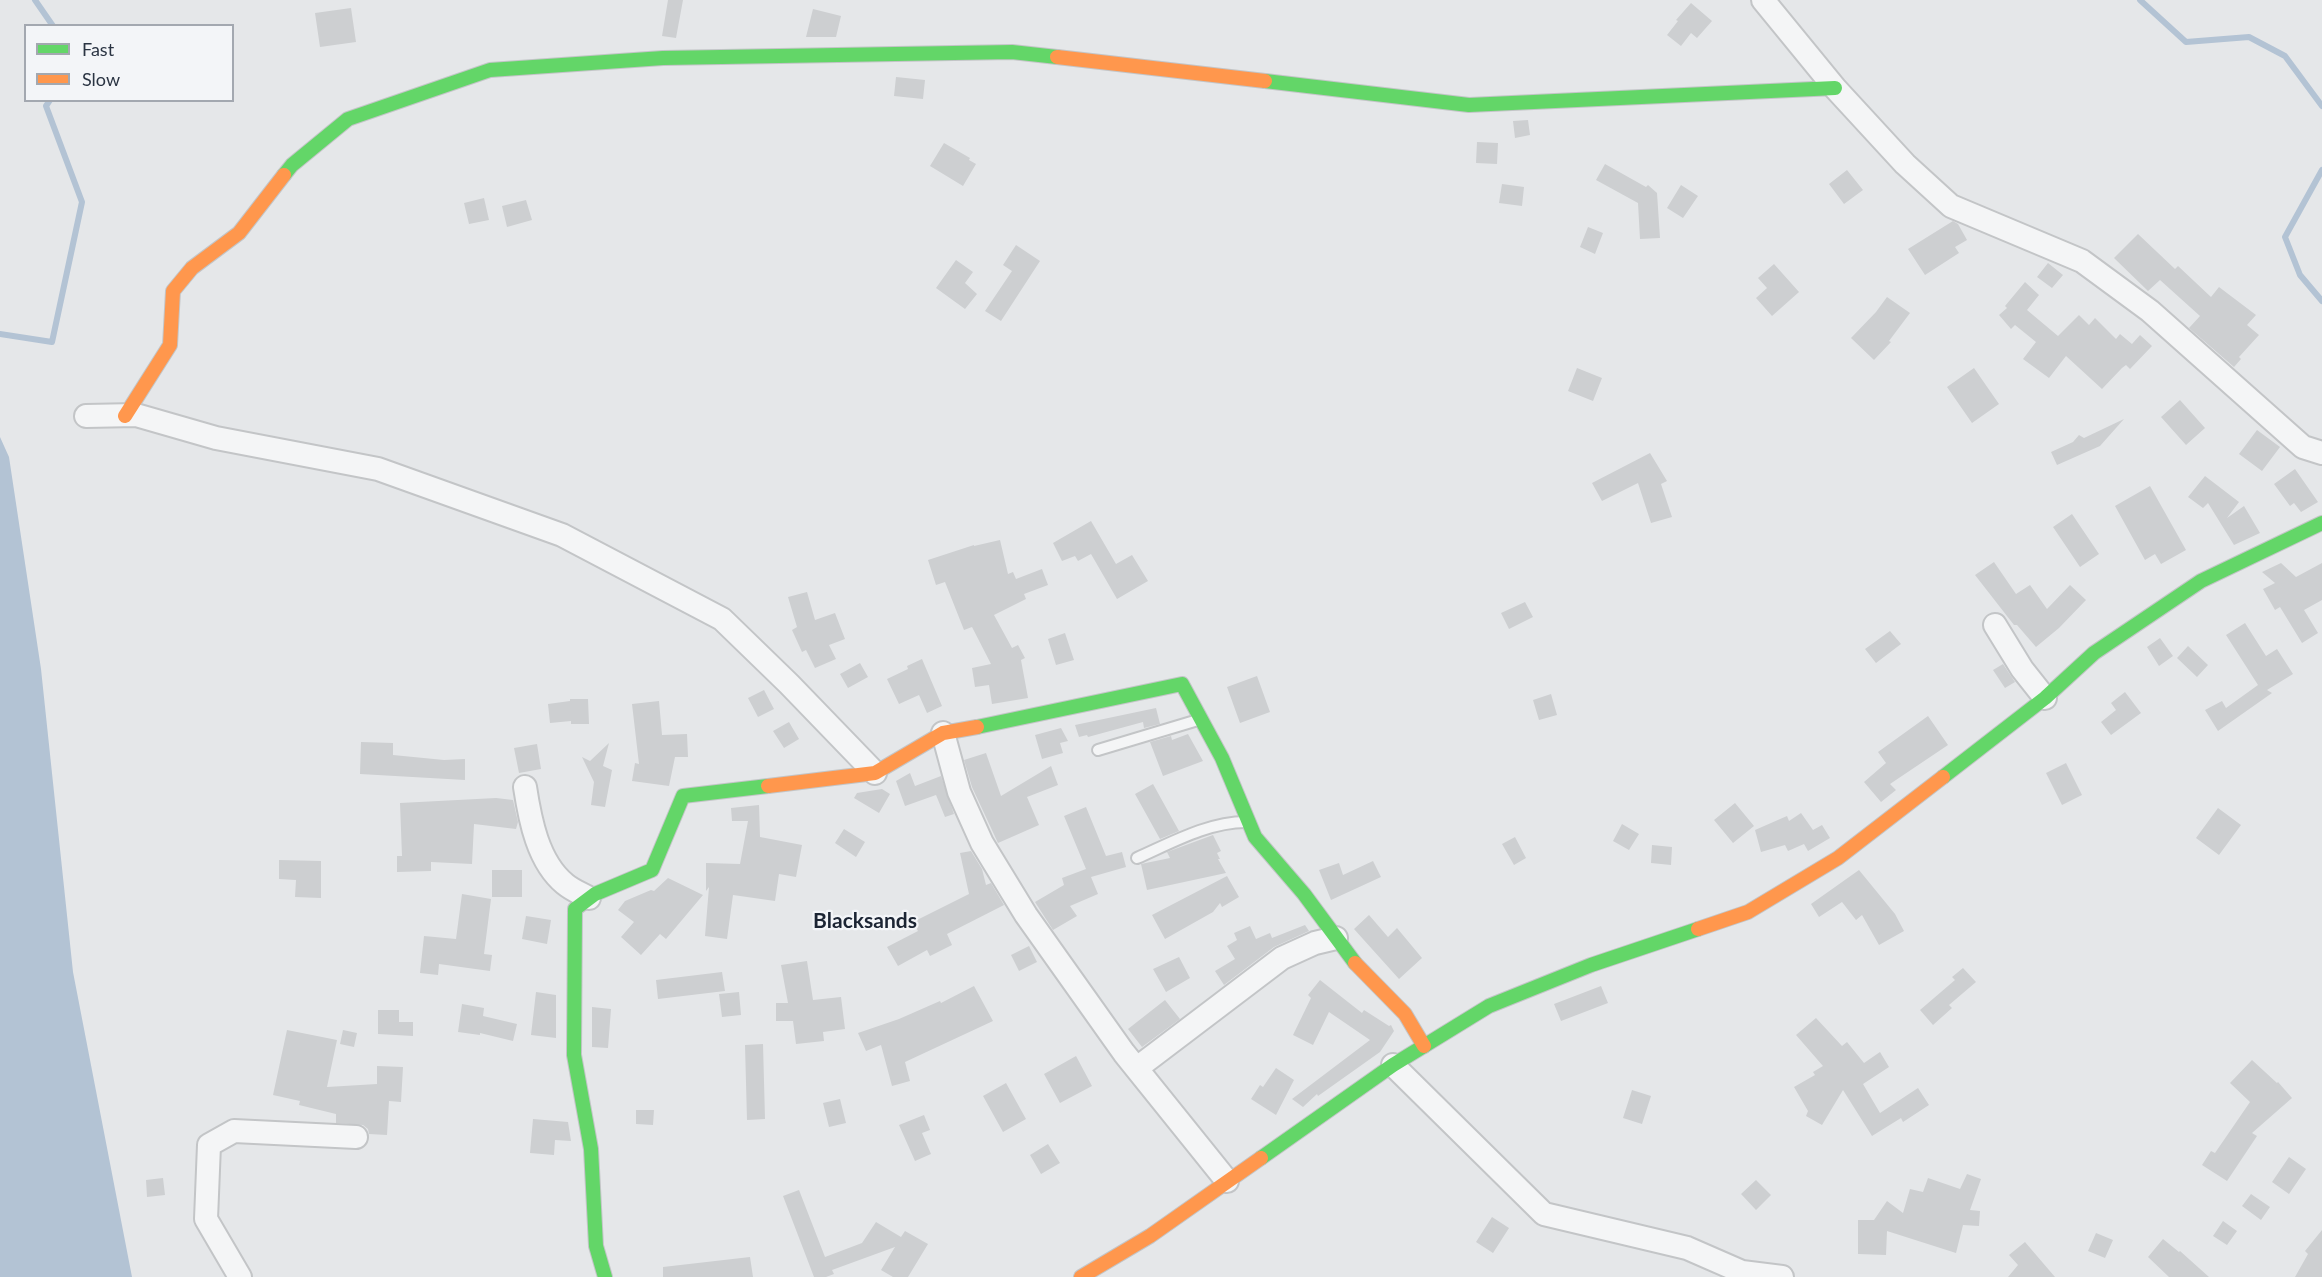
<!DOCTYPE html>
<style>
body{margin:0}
#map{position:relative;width:2322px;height:1277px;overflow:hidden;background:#e5e7e9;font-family:Lato,sans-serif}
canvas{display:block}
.legend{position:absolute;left:24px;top:24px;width:210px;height:78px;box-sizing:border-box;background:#f3f5f8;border:2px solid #a3a8b0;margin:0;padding:8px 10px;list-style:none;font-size:18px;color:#2a3443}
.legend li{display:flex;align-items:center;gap:12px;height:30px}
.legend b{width:30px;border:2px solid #a3a8b0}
</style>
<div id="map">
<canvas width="2322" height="1277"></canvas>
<ul class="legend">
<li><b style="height:8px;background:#63d668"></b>Fast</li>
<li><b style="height:8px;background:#ff974d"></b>Slow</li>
</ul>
</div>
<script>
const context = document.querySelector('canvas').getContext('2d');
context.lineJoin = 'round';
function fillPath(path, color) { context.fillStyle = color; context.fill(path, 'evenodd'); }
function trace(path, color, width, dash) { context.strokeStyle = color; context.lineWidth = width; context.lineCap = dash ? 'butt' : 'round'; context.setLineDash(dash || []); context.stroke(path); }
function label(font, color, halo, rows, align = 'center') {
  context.font = font + ' Lato,sans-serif'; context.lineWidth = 4.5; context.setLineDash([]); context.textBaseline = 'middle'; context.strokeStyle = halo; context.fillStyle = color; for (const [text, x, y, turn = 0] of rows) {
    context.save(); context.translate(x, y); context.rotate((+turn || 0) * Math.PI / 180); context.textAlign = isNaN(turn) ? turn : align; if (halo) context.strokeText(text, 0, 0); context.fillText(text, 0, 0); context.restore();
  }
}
fillPath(new Path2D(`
 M0,437L9,457L41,669L73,972L132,1277H0Z`), '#b3c3d4');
trace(new Path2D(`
 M35,0L53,26
 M2140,0L2186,42L2249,37L2285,56L2322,106
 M2322,170L2285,237L2300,275L2322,301
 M0,334L52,342L82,202L46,106L50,100`), '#b3c3d4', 6);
fillPath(new Path2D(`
 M668,0H683L676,38L662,36Z
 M1691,3L1712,21L1697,38L1691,33L1681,46L1667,35L1678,21L1676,20Z
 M351,8L356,42L320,47L315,13Z
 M813,9L841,16L836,37H806Z
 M896,77L925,80L923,99L894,96Z
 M1528,120L1530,135L1515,138L1513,121Z
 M1477,142L1498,143L1497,164L1476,163Z
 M944,143L970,158L969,160L976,164L963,186L930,166Z
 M1605,164L1646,187L1648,185L1657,193L1660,238L1640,239L1638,203L1596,180Z
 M1847,170L1863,190L1844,204L1829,184Z
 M1502,184L1524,187L1522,206L1499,203Z
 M1681,185L1698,196L1683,218L1667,208Z
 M484,198L489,220L469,224L464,203Z
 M526,200L532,220L507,227L502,206Z
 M1953,221L1958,224L1967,240L1955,247L1959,253L1925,275L1908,249Z
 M1588,227L1603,233L1595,254L1580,247Z
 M2138,234L2175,269L2178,266L2211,297L2219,287L2256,315L2247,325L2259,335L2239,357L2241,359L2234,367L2189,328L2200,316L2160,280L2148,291L2114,258Z
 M1016,245L1040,261L1001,321L985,311L1012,271L1003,265Z
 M956,260L973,272L965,283L977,294L965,309L936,288Z
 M2048,263L2063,275L2052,288L2037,277Z
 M1774,264L1799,292L1772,316L1756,298L1767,288L1758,278Z
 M2025,282L2039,295L2027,310L2058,336L2079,315L2089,325L2095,318L2116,339L2120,334L2132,344L2140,335L2152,346L2130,369L2126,365L2122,368L2102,389L2066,356L2049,378L2023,359L2036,342L2015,325L2011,329L1999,315L2007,308L2005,306Z
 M1887,297L1910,313L1889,341L1891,342L1874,360L1851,338L1876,312Z
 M1577,368L1602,378L1593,401L1568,391Z
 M1974,368L1999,404L1972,423L1947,387Z
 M2180,400L2205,428L2186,445L2161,417Z
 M2124,419L2100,446L2057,465L2051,452L2073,442L2079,435L2084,438Z
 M2257,430L2280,447L2262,471L2239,454Z
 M1650,453L1667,481L1661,484L1672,517L1651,523L1638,483L1602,501L1592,483Z
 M2295,469L2318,502L2301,512L2294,503L2290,506L2274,484Z
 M2205,476L2239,502L2227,518L2244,506L2260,533L2234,545L2208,503L2203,508L2188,497Z
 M2150,486L2186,550L2161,564L2155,554L2145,560L2115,506Z
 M2072,514L2099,554L2080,567L2053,527Z
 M1091,521L1116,564L1132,555L1148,581L1117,599L1091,554L1078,561L1075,556L1062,561L1053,543Z
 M1000,540L1008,574L1013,572L1016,579L1042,569L1048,585L1024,594L1026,599L994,615L1012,648L1018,645L1025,658L1021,660L1028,698L992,704L989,685L975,687L972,668L991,664L972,627L964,630L945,582L936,585L928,560L974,545V546Z
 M1994,562L2016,594L2030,585L2047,609L2070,585L2086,600L2059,628L2036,647L2017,625H2014L1975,575Z
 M2281,563L2296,577L2322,563V600L2304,610L2318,633L2302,643L2280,607L2275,610L2263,589L2275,583L2262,572Z
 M807,592L815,620L835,613L845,639L829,645L836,659L815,668L806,650L802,652L792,630L797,627L788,597Z
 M1525,602L1533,617L1509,629L1501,613Z
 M2245,623L2266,656L2277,649L2293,674L2267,690L2272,693L2218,731L2205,710L2222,701L2226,708L2258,685L2226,635Z
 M1890,631L1901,644L1876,663L1865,649Z
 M1065,633L1074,660L1056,665L1048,639Z
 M2160,638L2173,656L2159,666L2147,647Z
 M2188,646L2208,665L2197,677L2177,658Z
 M922,659L942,706L927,713L919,695L899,704L887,679L908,669L907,666Z
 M860,663L868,677L848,688L840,674Z
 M2003,664L2015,682L2005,688L1993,670Z
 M1257,676L1270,712L1240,723L1227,687Z
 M764,690L774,709L758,717L748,698Z
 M2125,692L2141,713L2111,735L2101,722L2116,710L2111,703Z
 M1551,694L1557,715L1539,720L1533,700Z
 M570,699H588L589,724H571V721L550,723L548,704L570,701Z
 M659,701L662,735L687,734L688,757H675L669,786L632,781L635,763L639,764L632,704Z
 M1156,708L1160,724L1144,728L1143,722L1088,737L1087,735L1079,737L1075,725Z
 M1928,716L1948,745L1890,784L1896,790L1881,802L1864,782L1886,763L1878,752Z
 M789,722L799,739L784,748L773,731Z
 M1061,728L1068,741L1060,743L1063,753L1042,759L1035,735Z
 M1188,734L1203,761L1163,776L1150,742L1171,736L1172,740Z
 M361,742L393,743V755L444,760L465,759V780L360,774Z
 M609,743L603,766L612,770L605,807L591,805L594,782L582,757L590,761Z
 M537,744L541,769L519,773L514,748Z
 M986,753L1001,796L1051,766L1058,785L1027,797L1039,825L998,843L972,787L964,760Z
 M2066,763L2082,795L2062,805L2046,773Z
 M910,773L915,786L941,776L954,814L945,817L936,795L905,806L896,781Z
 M1153,784L1179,831L1160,839L1135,794Z
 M882,789L890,794L879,813L854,798L857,793Z
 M496,798L513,800L518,822L516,829L474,824L472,864L431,862V871L397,872V856H402L400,803Z
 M1735,803L1754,826L1733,843L1714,820Z
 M759,805L760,837L802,845L796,877L779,874L775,901L733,895L727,939L705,936L709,887L706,891V863L740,864L748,821H732L731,808Z
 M1086,807L1106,856L1122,852L1126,867L1091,877L1098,894L1070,906L1077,916L1053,930L1035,902L1064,885L1062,878L1086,869L1064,816Z
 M2218,808L2241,825L2219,855L2196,838Z
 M1801,813L1813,830L1822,825L1830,838L1808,851L1804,844L1788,851L1785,845L1761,852L1755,830L1787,816L1789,821Z
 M1622,824L1639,834L1629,850L1613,841Z
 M844,829L865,842L856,857L835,843Z
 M1213,835L1221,851L1217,853L1220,859H1218L1226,873L1147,890L1141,864L1170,858L1167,852Z
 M1515,837L1526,858L1514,865L1502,844Z
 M1652,845L1672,847L1671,865L1651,863Z
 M971,851L982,869L986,885L991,883L1004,905L947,934L952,945L930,956L927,950L898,966L887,947L918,931L913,922L969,894L960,853Z
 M279,860L321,861V898L295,897L296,880L279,879Z
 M1373,861L1381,877L1331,900L1319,870L1339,863L1343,875Z
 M492,870H522V897H492Z
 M1859,870L1895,914L1904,931L1879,945L1862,915L1856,920L1842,902L1819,917L1811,904Z
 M1227,876L1239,897L1222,907L1220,903L1213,912L1165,939L1152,915Z
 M668,878L703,895L666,939L660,934L641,955L621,937L634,922L618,910L625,901L651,890L654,891Z
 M462,894L491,899L484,954L492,955L490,971L439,964L438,975L420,973L424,936L456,939Z
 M1369,915L1388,937L1397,928L1422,958L1399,979L1354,929Z
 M526,916L551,920L547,944L522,939Z
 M1305,925L1309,931L1274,947L1224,985L1215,971L1235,959L1227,946L1237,940L1234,933L1250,926L1256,939L1270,933L1272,938Z
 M1029,946L1037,962L1019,971L1011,955Z
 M1179,957L1190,978L1166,992L1153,969Z
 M807,961L813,1000L841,997L845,1029L823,1032L824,1041L796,1044L793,1021H776V1003H788L781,965Z
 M1963,968L1976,982L1949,1005L1952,1008L1933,1025L1920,1010L1955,980L1952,977Z
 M722,972L725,991L658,999L656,980Z
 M1320,980L1362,1013L1364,1010L1389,1026L1391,1025L1394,1031L1380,1052L1318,1096L1317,1094L1303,1107L1292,1099L1370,1040L1329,1012L1313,1045L1293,1035L1311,998L1308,995Z
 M974,986L993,1021L905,1062L910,1081L892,1086L881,1045L866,1051L858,1033L899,1019L940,1001L941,1003Z
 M1601,986L1608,1003L1561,1021L1554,1004Z
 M536,992L556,995V1038L531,1035Z
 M739,992L741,1015L722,1017L719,994Z
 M1165,1000L1180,1019L1142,1047L1128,1029Z
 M462,1004L484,1008L483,1016L517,1024L513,1041L480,1033V1035L458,1032Z
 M592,1007L611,1009L608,1048L592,1047Z
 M378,1010H399V1022H413V1036L378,1034Z
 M1816,1018L1842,1046L1847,1042L1864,1063L1880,1052L1889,1067L1863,1084L1880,1113L1918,1088L1929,1105L1903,1122L1901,1118L1872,1136L1843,1090L1822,1125L1806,1116L1808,1111L1794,1087L1815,1075L1813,1072L1823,1066L1796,1035Z
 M287,1030L337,1040L327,1087L377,1084V1066L403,1067L401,1102L389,1101L387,1135L369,1134L368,1129L363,1125L336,1123V1114L299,1105L300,1101L273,1095Z
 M343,1030L357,1033L354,1047L340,1044Z
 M763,1044L765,1119L747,1120L745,1045Z
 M1076,1056L1092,1086L1060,1103L1044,1074Z
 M2252,1060L2277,1083L2278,1082L2292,1098L2252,1133L2257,1136L2227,1181L2202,1165L2211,1151L2215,1153L2250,1102L2230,1083Z
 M1276,1068L1294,1080L1276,1115L1251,1099L1260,1085L1263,1087Z
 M1006,1083L1026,1119L1003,1132L983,1096Z
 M1632,1090L1651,1096L1642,1124L1623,1118Z
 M840,1099L846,1123L829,1127L823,1103Z
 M636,1110H654L653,1125L636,1124Z
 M924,1115L930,1130L922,1133L931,1154L915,1161L899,1125Z
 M533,1119L568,1122L571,1141L555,1140L554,1155L530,1153Z
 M1048,1144L1060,1163L1041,1174L1030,1155Z
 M2289,1157L2306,1169L2289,1194L2272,1182Z
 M1967,1174L1981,1179L1970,1210L1980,1211L1979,1226L1963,1225L1956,1253L1887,1231L1886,1255L1858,1254V1220H1874L1887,1201L1903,1213L1910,1189L1923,1192L1928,1178L1960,1189Z
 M163,1178L165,1195L147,1197L146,1180Z
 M1756,1180L1771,1195L1756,1210L1741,1194Z
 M799,1190L825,1257L862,1243L876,1222L901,1237L905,1231L928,1244L908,1277H893L881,1270L895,1247L832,1270L834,1274L826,1277H814L783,1196Z
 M2251,1194L2270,1207L2261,1220L2242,1206Z
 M1492,1217L1509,1228L1493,1253L1476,1242Z
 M2223,1221L2237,1231L2227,1245L2213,1236Z
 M2322,1230V1277H2295L2308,1254L2305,1251Z
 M2096,1233L2113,1240L2105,1258L2088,1251Z
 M2163,1239L2179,1252L2180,1251L2209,1277H2169L2148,1257Z
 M2025,1242L2055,1277H2008L2018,1265L2009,1255Z
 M750,1257L753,1277H663V1267Z`), '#cdcfd1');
const lane = new Path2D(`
 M1098,750L1198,720
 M1137,858C1171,843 1208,822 1246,822`);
const street = new Path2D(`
 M1763,0L1835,88L1905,164L1951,206L2082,261L2150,311L2303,447L2322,453
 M86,416L136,415L216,438L378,469L562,535L722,619L789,684L875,773
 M1995,625L2022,669L2045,698
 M943,733L959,792L982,843L1026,915L1124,1053L1227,1181
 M525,787C530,820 538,862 565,884C572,890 582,894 589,898
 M1393,1065L1544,1214L1687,1248L1742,1272L1782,1277
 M1137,1068L1282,958L1315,943L1336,938
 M240,1277L206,1219L209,1145L234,1131L356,1137`);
const fast = new Path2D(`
 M1265,81L1469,105L1835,88
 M284,175L292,165L348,119L490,70L663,58L1012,52L1057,57
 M977,727L1182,684L1222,758L1255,837L1304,894L1355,963
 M1943,777L2045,698L2094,653L2201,581L2322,523
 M1261,1158L1393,1065L1489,1006L1591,965L1698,929
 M605,1277L596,1246L591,1149L574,1055L575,909L595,894L652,870L683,796L768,786`);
const slow = new Path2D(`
 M1057,57L1265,81
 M125,416L170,345L173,291L192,268L239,233L284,175
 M768,786L875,773L943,733L977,727
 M1698,929L1748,912L1838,858L1943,777
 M1355,963L1405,1014L1424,1046
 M1081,1277L1150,1236L1261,1158`);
trace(lane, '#c3c5c7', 14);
trace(street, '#c3c5c7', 26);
trace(fast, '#c3c5c7', 16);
trace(slow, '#c3c5c7', 16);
trace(lane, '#f4f5f6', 10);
trace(street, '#f4f5f6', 22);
trace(fast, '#63d668', 14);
trace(slow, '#ff974d', 14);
label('bold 21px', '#1c2534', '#f3f5f8', [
 ["Blacksands",865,921]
]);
</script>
